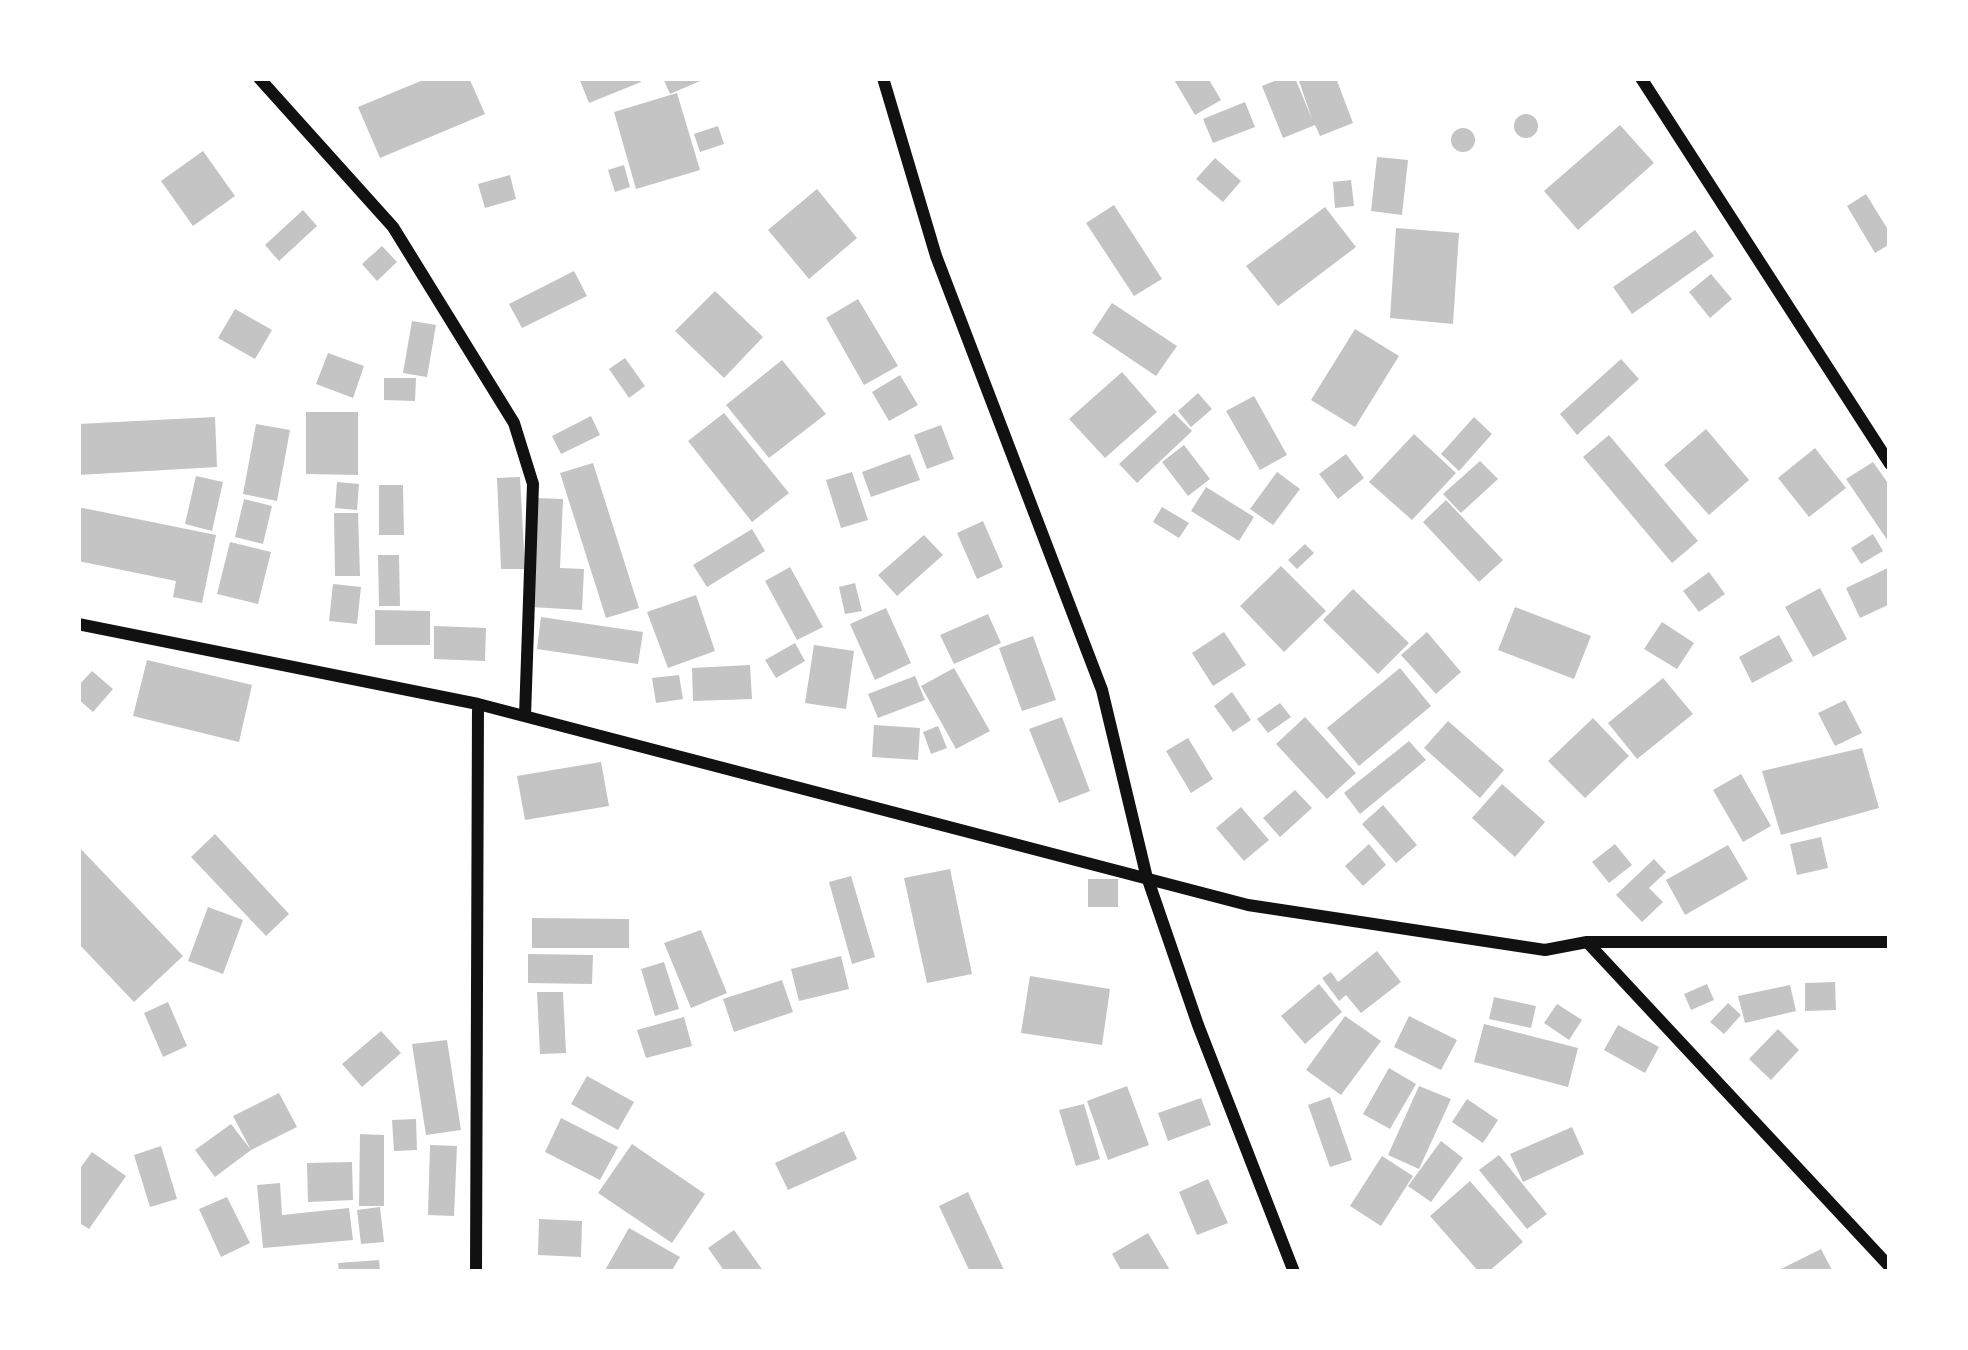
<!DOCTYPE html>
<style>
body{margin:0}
#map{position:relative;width:1968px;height:1350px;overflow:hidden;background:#fff;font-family:Raleway,sans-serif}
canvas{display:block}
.frame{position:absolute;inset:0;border:81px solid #fff;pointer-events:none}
</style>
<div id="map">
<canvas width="1968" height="1350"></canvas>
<div class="frame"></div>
</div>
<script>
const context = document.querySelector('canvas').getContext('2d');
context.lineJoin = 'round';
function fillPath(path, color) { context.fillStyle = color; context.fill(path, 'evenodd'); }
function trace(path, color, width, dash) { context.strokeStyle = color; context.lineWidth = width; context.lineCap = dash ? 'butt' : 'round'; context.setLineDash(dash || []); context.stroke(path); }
fillPath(new Path2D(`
 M428,78H469L485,114L380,158L358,107Z
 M579,78H639L641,82L589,103Z
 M663,78H707L670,94Z
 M1173,78H1208L1221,100L1195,115Z
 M1282,78H1295L1312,119L1298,78H1336L1353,123L1320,136L1315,125L1283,138L1262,86Z
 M677,93L700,170L636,189L614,112Z
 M1245,102L1255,127L1213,143L1203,119Z
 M1514 126a12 12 0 1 1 24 0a12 12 0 1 1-24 0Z
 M1620,125L1654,163L1578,230L1544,191Z
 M718,126L724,144L700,152L694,134Z
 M1451 140a12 12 0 1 1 24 0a12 12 0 1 1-24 0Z
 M203,151L235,196L193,226L161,181Z
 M1377,157L1408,160L1402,215L1371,211Z
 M1215,158L1241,181L1223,202L1196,179Z
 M624,165L630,187L615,192L608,170Z
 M510,175L516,199L485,208L478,184Z
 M1351,180L1354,206L1335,208L1333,182Z
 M817,189L857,238L809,279L768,230Z
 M1866,194L1890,233V244L1875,253L1847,206Z
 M1114,205L1162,279L1134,296L1086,223Z
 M1325,207L1356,247L1278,306L1246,266Z
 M303,210L317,226L279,261L265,245Z
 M1396,228L1459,233L1453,324L1390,318Z
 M1695,230L1714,256L1632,314L1613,287Z
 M382,246L397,262L377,281L362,264Z
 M574,271L587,296L522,328L509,304Z
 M1711,274L1732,299L1710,318L1689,292Z
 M715,291L763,337L724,378L675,331Z
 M858,299L898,366L864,385L826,318Z
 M1112,303L1177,346L1156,376L1092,333Z
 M235,309L272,330L255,359L218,338Z
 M412,321L436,325L427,377L403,373Z
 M1355,329L1399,356L1355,427L1311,400Z
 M328,353L364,366L353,398L316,384Z
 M625,358L645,386L629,398L609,369Z
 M1621,359L1639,379L1577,435L1560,414Z
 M782,360L826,414L769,458L726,405Z
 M1122,372L1157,412L1105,458L1069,419Z
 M900,375L918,405L889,421L872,392Z
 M384,378H416L415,401L384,400Z
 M1198,393L1212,409L1191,427L1178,411Z
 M1254,396L1287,455L1260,470L1226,411Z
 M306,412H358V475L306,474Z
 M724,413L789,493L752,522L688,441Z
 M1174,413L1192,431L1137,483L1119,464Z
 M591,416L600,435L561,454L552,436Z
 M215,417L217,467L78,475V424Z
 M1474,417L1492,434L1459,471L1441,454Z
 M256,424L290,430L277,501L243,494Z
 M941,425L954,459L927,469L914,435Z
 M1706,429L1749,480L1709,515L1664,465Z
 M1414,434L1456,473L1412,520L1369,482Z
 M1609,435L1698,541L1672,563L1583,457Z
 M1184,445L1210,479L1188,496L1162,462Z
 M1815,448L1846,488L1809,517L1778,478Z
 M910,454L920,480L871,497L862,472Z
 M1346,454L1364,478L1338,499L1319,474Z
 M1480,461L1498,479L1461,513L1443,494Z
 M1873,462L1890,486V544L1846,479Z
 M593,463L639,608L606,618L560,473Z
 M852,472L868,520L841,528L826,480Z
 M1277,472L1300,489L1273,525L1250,509Z
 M196,476L223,482L212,531L185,524Z
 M520,477L525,569H501L497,478Z
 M337,482L359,484L357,510L335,508Z
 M379,485H403L404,535H379Z
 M1206,487L1254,517L1239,541L1191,511Z
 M535,498L563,499L560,568L584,569L582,610L531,607Z
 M244,499L272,506L263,544L235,537Z
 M1446,500L1503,560L1479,582L1423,522Z
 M78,507L216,535L202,603L173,597L176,581L78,561Z
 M1162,507L1189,523L1179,538L1153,522Z
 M334,513H358L360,576H335Z
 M983,521L1003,567L977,579L957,533Z
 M752,529L765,551L707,587L693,565Z
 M1873,534L1883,551L1861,564L1851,548Z
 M924,535L943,555L897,596L878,575Z
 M230,542L271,552L258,604L217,594Z
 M1305,544L1314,553L1297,569L1288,560Z
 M378,555H399L400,606H379Z
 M1281,566L1326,611L1284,652L1240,606Z
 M790,567L823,627L797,640L765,581Z
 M1890,567V604L1860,618L1846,588Z
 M1709,572L1725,594L1699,612L1683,591Z
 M855,583L862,611L845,614L839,587Z
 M333,584L361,587L357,624L329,621Z
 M1820,588L1847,639L1813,657L1785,607Z
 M1353,589L1409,643L1378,674L1323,620Z
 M696,595L715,651L668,668L647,612Z
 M1515,607L1591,636L1574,679L1498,650Z
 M886,608L911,663L875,680L850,624Z
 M375,610L430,611V645H375Z
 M988,614L1001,643L954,664L940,635Z
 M541,617L643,632L638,664L537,649Z
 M1662,622L1694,643L1677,669L1644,649Z
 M434,626L486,628L485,661L434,659Z
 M1224,632L1246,665L1213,686L1192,653Z
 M1427,632L1461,672L1436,694L1401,655Z
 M1779,635L1793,661L1752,683L1739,657Z
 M1033,636L1056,700L1022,711L999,648Z
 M795,643L805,661L776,678L765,660Z
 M814,645L854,651L846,709L805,703Z
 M147,660L252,685L239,742L133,716Z
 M750,665L752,699L693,701L692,668Z
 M954,668L990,731L956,749L921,686Z
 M1400,668L1431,706L1359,766L1327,728Z
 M92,671L113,689L93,712L78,699V686Z
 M679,675L683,699L656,703L652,678Z
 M915,676L925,700L878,718L868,694Z
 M1663,678L1693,714L1637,759L1608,723Z
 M1232,692L1251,720L1233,732L1214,706Z
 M1845,700L1862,733L1835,746L1818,713Z
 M1280,703L1291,717L1268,733L1257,719Z
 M1062,717L1090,791L1059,803L1029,729Z
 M1305,717L1356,773L1327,799L1276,744Z
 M1593,718L1629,756L1585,798L1548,761Z
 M1448,721L1504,770L1480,798L1424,748Z
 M874,725L920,728L918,760L872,757Z
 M938,726L947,748L931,754L923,732Z
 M1188,738L1213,779L1191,793L1166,751Z
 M1409,741L1426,760L1360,814L1344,793Z
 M1862,748L1879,808L1781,835L1762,771Z
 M601,762L609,806L525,820L517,776Z
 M1741,774L1771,826L1743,842L1713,790Z
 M1502,784L1545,822L1515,857L1472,818Z
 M1295,790L1312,808L1280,837L1263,818Z
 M1383,805L1417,845L1396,863L1362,824Z
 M1241,807L1269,840L1244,861L1216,828Z
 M215,834L289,914L266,936L191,857Z
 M1821,837L1828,868L1797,875L1790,844Z
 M1369,844L1386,865L1363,886L1345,866Z
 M1615,844L1632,865L1609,883L1592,862Z
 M1728,845L1748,879L1685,915L1666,880Z
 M78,846L183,956L134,1002L78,943Z
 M1654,859L1666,872L1649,888L1663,902L1642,922L1616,895Z
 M950,869L972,974L927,983L904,878Z
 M851,876L875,957L852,964L829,882Z
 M1088,879H1118V907H1088Z
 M208,907L243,920L223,974L188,961Z
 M532,918L629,919V948H532Z
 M701,930L727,993L691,1008L664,943Z
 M1377,951L1401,982L1361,1013L1346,995L1339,1001L1322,978L1331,972L1338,982Z
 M528,954L593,955L592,984L528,983Z
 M841,956L849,989L799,1001L791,969Z
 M664,962L679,1009L655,1016L641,969Z
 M1030,976L1110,989L1102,1045L1021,1033Z
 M782,980L793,1012L734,1032L723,999Z
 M1835,982L1836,1010L1805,1011V983Z
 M1319,984L1342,1012L1305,1044L1281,1016Z
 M1707,984L1714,1000L1691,1010L1684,994Z
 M1790,985L1796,1011L1745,1023L1738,996Z
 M537,992H563L566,1053L540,1054Z
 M1494,997L1536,1006L1531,1028L1489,1019Z
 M168,1002L187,1046L163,1057L144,1013Z
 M1728,1003L1741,1015L1724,1034L1710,1022Z
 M1557,1004L1582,1020L1569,1040L1544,1023Z
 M1345,1016L1381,1041L1341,1095L1306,1070Z
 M1409,1016L1457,1040L1441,1070L1394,1047Z
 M684,1017L692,1046L646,1058L637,1030Z
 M1484,1024L1578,1048L1568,1087L1474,1062Z
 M1618,1025L1659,1047L1645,1073L1604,1050Z
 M1778,1029L1799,1050L1771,1080L1749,1059Z
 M381,1031L401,1053L362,1087L342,1064Z
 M447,1040L461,1130L426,1135L412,1044Z
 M1389,1068L1416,1084L1390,1129L1363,1114Z
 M587,1076L634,1102L618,1130L571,1104Z
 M1127,1086L1149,1145L1108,1160L1087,1101Z
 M1419,1086L1451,1099L1419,1169L1388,1155Z
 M279,1093L297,1127L251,1150L233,1116Z
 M1330,1097L1352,1160L1330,1167L1308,1105Z
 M1201,1098L1211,1125L1168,1141L1158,1113Z
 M1467,1099L1498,1120L1483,1143L1452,1122Z
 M1084,1104L1100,1159L1076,1166L1059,1110Z
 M561,1118L618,1147L600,1180L545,1152Z
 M416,1119L417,1150L394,1151L392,1120Z
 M231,1124L251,1150L215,1177L195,1150Z
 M1572,1127L1584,1154L1523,1182L1510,1154Z
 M844,1131L857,1159L788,1190L775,1163Z
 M360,1134L384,1135V1206H359Z
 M1441,1141L1463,1158L1431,1202L1408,1186Z
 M632,1144L705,1194L672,1243L598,1193Z
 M430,1145L457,1146L454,1216L428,1215Z
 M161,1146L177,1199L150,1207L134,1155Z
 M92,1152L126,1176L89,1229L78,1222V1171Z
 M1499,1155L1547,1214L1527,1229L1479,1170Z
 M1382,1156L1413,1176L1381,1226L1350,1206Z
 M352,1162L353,1200L308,1202L307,1163Z
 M1208,1179L1228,1223L1197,1235L1179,1192Z
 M1470,1181L1523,1242L1488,1272H1479L1430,1216Z
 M280,1183L282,1215L349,1208L353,1240L263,1248L257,1185Z
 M968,1192L1004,1270L1001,1272H970L939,1206Z
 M227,1197L250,1243L221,1257L199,1209Z
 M380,1207L384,1242L361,1244L357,1210Z
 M539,1219L582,1221L581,1257L538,1255Z
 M629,1228L680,1257L671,1272H604Z
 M734,1230L764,1272H725L708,1248Z
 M1148,1233L1171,1272H1122L1112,1254Z
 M1821,1249L1833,1272H1775Z
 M379,1260L380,1272H339L338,1263Z`), '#c4c4c4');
trace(new Path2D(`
 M259,78L393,227L514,423L533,484L525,716
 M883,78L936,256L1102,690L1146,874L1198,1025L1294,1272
 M1641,78L1890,464
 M78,624L478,704L1248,905L1545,950L1587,942H1890
 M1587,942L1890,1267
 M476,1272L478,704`), '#111', 12);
</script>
